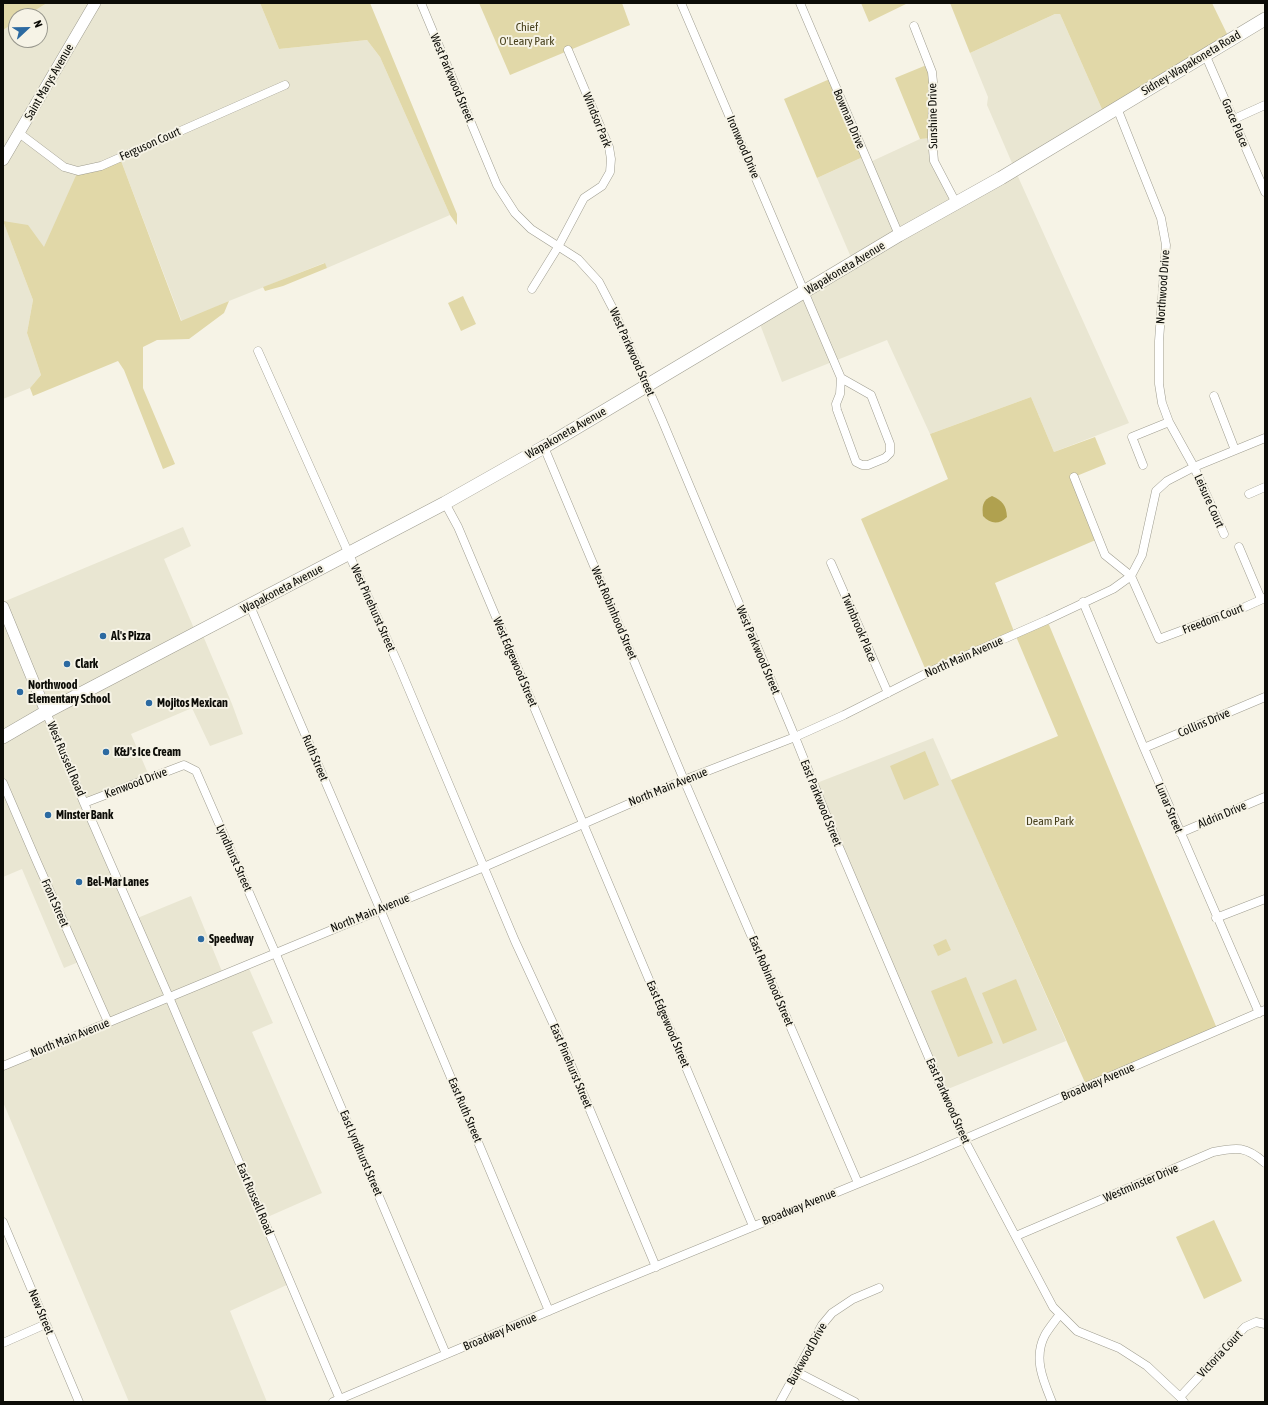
<!DOCTYPE html>
<style>
body{margin:0}
#map{position:relative;width:1268px;height:1405px;overflow:hidden;background:#f6f3e6;font-family:"Asap Condensed",sans-serif}
canvas{display:block}
.frame{position:absolute;inset:0;border:4px solid #0c0c07;pointer-events:none}
.north{position:absolute;left:8px;top:8px;width:40px;height:40px;box-sizing:border-box;background:#f6f3e6;border:1px solid #98978d;border-radius:50%;rotate:68deg;font-size:11px;font-weight:700;line-height:16px;text-align:center;color:#0c0c07}
.north::after{content:'';display:block;margin:auto;width:14px;height:18px;background:#2c6aa1;clip-path:polygon(50% 0,100% 100%,50% 72%,0 100%)}
</style>
<div id="map">
<canvas width="1268" height="1405"></canvas>
<div class="frame"></div>
<div class="north">N</div>
</div>
<script>
const context = document.querySelector('canvas').getContext('2d');
context.lineJoin = 'round';
function fillPath(path, color) { context.fillStyle = color; context.fill(path, 'evenodd'); }
function trace(path, color, width, dash) { context.strokeStyle = color; context.lineWidth = width; context.lineCap = dash ? 'butt' : 'round'; context.setLineDash(dash || []); context.stroke(path); }
function label(font, color, halo, rows, align = 'center') {
  context.font = font + ' "Asap Condensed",sans-serif'; context.lineWidth = 4; context.setLineDash([]); context.textBaseline = 'middle'; context.strokeStyle = halo; context.fillStyle = color; for (const [text, x, y, turn = 0] of rows) {
    context.save(); context.translate(x, y); context.rotate((+turn || 0) * Math.PI / 180); context.textAlign = isNaN(turn) ? turn : align; if (halo) context.strokeText(text, 0, 0); context.fillText(text, 0, 0); context.restore();
  }
}
fillPath(new Path2D(`
 M47,3H260L279,49L367,40L380,57L450,215L327,268L324,263L229,301L182,322L120,158L44,248L3,221L33,300L27,333L41,375L30,388L3,399V30L16,22V40H40V16H26Z
 M1055,14H1060L1105,116L1015,170L1129,423L1054,452L1031,397L930,434L887,340L782,382L758,319L853,262L817,178L865,156L868,163L920,139L932,138L934,161L956,203L1015,170L987,105L988,97L970,53Z
 M183,527L191,546L164,559L196,633L201,631L232,704L243,734L210,746L192,708L131,734L150,778L85,803L135,919L191,896L223,974L247,964L273,1023L252,1032L322,1193L263,1219L291,1283L230,1311L267,1402H129L3,1102V1066L108,1023L81,961L64,968L22,869L3,877V602Z
 M933,738L1066,1041L943,1091L814,784Z`), '#e9e6d2');
fillPath(new Path2D(`
 M3,3H47L26,16H16V22L3,30Z
 M260,3H370L457,214V225L450,215L380,57L367,40L279,49Z
 M479,3H622L630,25L510,75Z
 M861,3H908L869,22Z
 M950,3H1212L1230,40L1105,116L1060,14H1055L970,53Z
 M929,64L932,138L920,139L895,78Z
 M832,78L865,156L817,178L784,99Z
 M120,158L181,321L229,301L224,313L189,339L157,340L143,347V388L175,464L163,469L124,370L118,361L33,396L30,388L41,375L27,333L33,300L3,221L28,225L44,247L78,171Z
 M325,263L327,268L283,286L265,291L263,287Z
 M463,296L476,324L461,331L448,303Z
 M1031,397L1054,452L1095,437L1106,464L1074,477L1098,539L995,583L1015,634L1047,620L1218,1031L1087,1087L951,780L1058,736L1015,634L927,673L861,519L948,479L930,434Z
 M925,751L939,785L904,800L890,766Z
 M946,939L951,950L938,956L933,945Z
 M966,977L993,1043L958,1057L931,991Z
 M1016,979L1037,1030L1003,1044L982,993Z
 M1214,1220L1242,1281L1204,1299L1176,1237Z`), '#e1d8a8');
fillPath(new Path2D(`
 M992,496C1003,501 1006,505 1007,517C999,525 990,524 983,516C982,507 982,500 992,496Z`), '#b0a14f');
const minor = new Path2D(`
 M421,3L497,185L515,213L531,229L578,259L599,282L612,307L662,420L795,737L839,847L943,1091L964,1139L1053,1307L1077,1331L1119,1348L1147,1366L1180,1397L1184,1402
 M681,3L841,378L840,394L836,404L837,410L856,462L862,465H868L885,458L890,453V444L871,395L841,378
 M800,3L899,235
 M914,26L932,72L933,82L932,138L934,161L956,203
 M1205,54L1265,192
 M1117,108L1161,218L1166,245L1159,341V384L1162,403L1169,422L1194,467L1224,534
 M1234,119L1265,105
 M19,133L64,167L78,171L101,166L285,85
 M532,289L558,247L584,198L602,186L610,172L611,159L609,147L568,50
 M258,351L399,666L515,941L558,1034L656,1267
 M1214,396L1235,450
 M544,447L684,780L858,1183
 M1143,465L1132,437L1169,422
 M1074,477L1105,555L1131,576L1159,639L1245,607L1265,598
 M1249,494L1265,487
 M445,503L458,527L753,1226
 M1239,547L1261,599
 M831,563L888,693
 M1083,602L1144,748L1259,1013
 M250,606L380,909L549,1311
 M46,712L84,803L169,997L341,1402
 M1144,748L1265,697
 M3,783L37,862L108,1022
 M84,803L184,765L196,771L275,952L446,1354
 M1180,833L1265,797
 M1216,918L1265,899
 M3,1066L484,867L684,780L795,737L844,715L931,671L1047,620L1113,589L1131,576L1142,555L1156,491L1167,481L1194,467L1265,438
 M3,1222L79,1402
 M1016,1236L1213,1152C1237,1147 1246,1146 1265,1163
 M3,1343L46,1324
 M797,1372L855,1402
 M1180,1397L1245,1327L1256,1322L1265,1324
 M333,1402L596,1291L918,1159L1265,1010
 M780,1402L822,1325L832,1313L853,1299L879,1288
 M1052,1402C1043,1380 1033,1358 1045,1335C1049,1328 1055,1321 1060,1314`);
const secondary = new Path2D(`
 M3,160L95,3
 M3,607L46,712`);
const primary = new Path2D(`
 M3,737L46,712L445,503L544,447L899,235L1001,178L1265,19`);
trace(minor, '#9f9d90', 9);
trace(secondary, '#9f9d90', 12);
trace(primary, '#9f9d90', 14);
trace(minor, '#fff', 8);
trace(secondary, '#fff', 11);
trace(primary, '#fff', 13);
for (const [x, y, r, color] of [
 [103,636,4,"#2c6aa1"],
 [67,664,4,"#2c6aa1"],
 [20,692,4,"#2c6aa1"],
 [149,703,4,"#2c6aa1"],
 [106,752,4,"#2c6aa1"],
 [48,815,4,"#2c6aa1"],
 [79,882,4,"#2c6aa1"],
 [201,939,4,"#2c6aa1"]
]) { const dot = new Path2D(); dot.arc(x, y, r, 0, 2 * Math.PI); context.fillStyle = color; context.fill(dot); trace(dot, '#f6f3e6', 1.5); }
label('12px', '#47401c', '#f6f3e6', [
 ["Chief",527,27],
 ["O'Leary Park",527,41],
 ["Deam Park",1050,821]
]);
label('12px', '#0c0c07', '#f6f3e6', [
 ["Sidney-Wapakoneta Road",1191,63,-31],
 ["West Parkwood Street",452,78,67],
 ["Saint Marys Avenue",49,82,-60],
 ["Sunshine Drive",933,116,-91],
 ["Bowman Drive",849,119,67],
 ["Windsor Park",597,120,68],
 ["Grace Place",1235,123,67],
 ["Ferguson Court",150,144,-24],
 ["Ironwood Drive",743,147,67],
 ["Wapakoneta Avenue",845,268,-31],
 ["Northwood Drive",1163,287,-86],
 ["West Parkwood Street",632,352,66],
 ["Wapakoneta Avenue",566,433,-30],
 ["Leisure Court",1209,501,66],
 ["Wapakoneta Avenue",282,589,-28],
 ["West Pinehurst Street",373,608,66],
 ["West Robinhood Street",614,613,67],
 ["Freedom Court",1213,619,-21],
 ["Twinbrook Place",859,628,67],
 ["West Parkwood Street",758,650,67],
 ["North Main Avenue",964,657,-24],
 ["West Edgewood Street",515,662,67],
 ["Collins Drive",1204,723,-23],
 ["Ruth Street",315,758,67],
 ["West Russell Road",66,759,67],
 ["Kenwood Drive",136,783,-21],
 ["North Main Avenue",668,787,-22],
 ["East Parkwood Street",821,803,68],
 ["Lunar Street",1169,808,67],
 ["Aldrin Drive",1222,815,-23],
 ["Lyndhurst Street",234,858,66],
 ["Front Street",55,903,66],
 ["North Main Avenue",370,913,-22],
 ["East Robinhood Street",771,981,67],
 ["East Edgewood Street",668,1024,67],
 ["North Main Avenue",70,1038,-22],
 ["East Pinehurst Street",571,1066,67],
 ["Broadway Avenue",1098,1082,-23],
 ["East Parkwood Street",948,1101,66],
 ["East Ruth Street",465,1110,67],
 ["East Lyndhurst Street",361,1153,67],
 ["Westminster Drive",1141,1183,-23],
 ["East Russell Road",255,1199,67],
 ["Broadway Avenue",799,1207,-22],
 ["New Street",41,1312,67],
 ["Broadway Avenue",500,1332,-23],
 ["Burkwood Drive",807,1354,-61],
 ["Victoria Court",1220,1354,-47]
]);
label('bold 12px', '#0c0c07', '#f6f3e6', [
 ["Al's Pizza",111,636],
 ["Clark",75,664],
 ["Northwood",28,685],
 ["Elementary School",28,699],
 ["Mojitos Mexican",157,703],
 ["K&J's Ice Cream",114,752],
 ["Minster Bank",56,815],
 ["Bel-Mar Lanes",87,882],
 ["Speedway",209,939]
], 'left');
</script>
